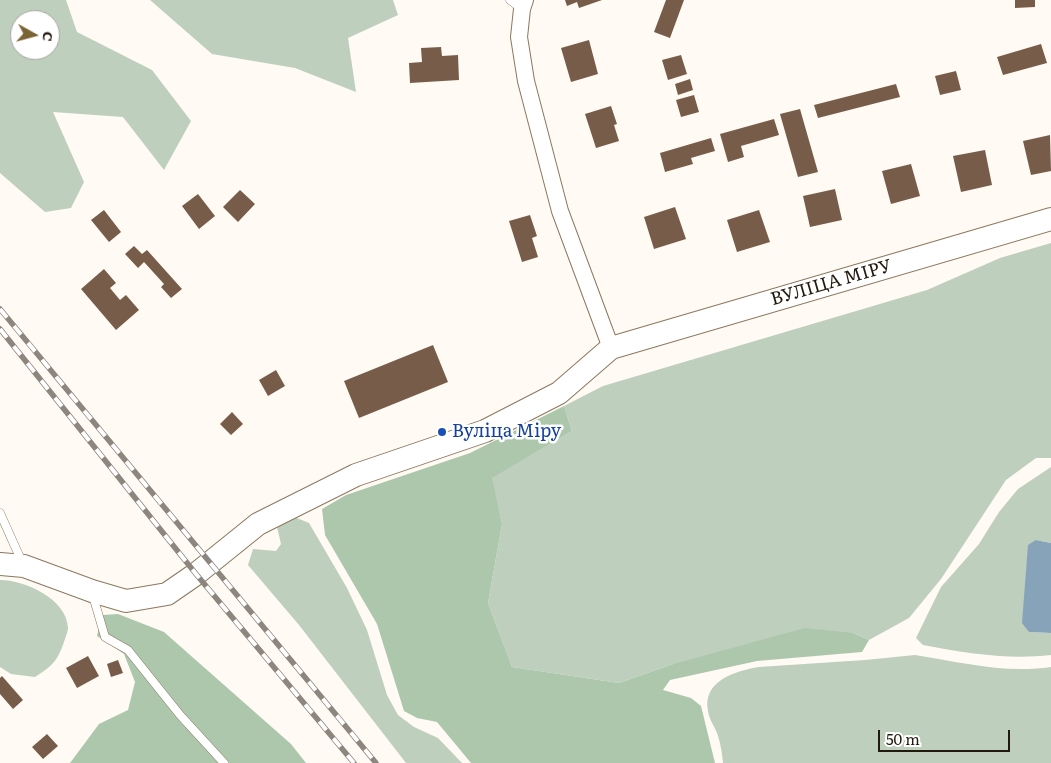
<!DOCTYPE html>
<meta charset="utf-8">
<style>
body{margin:0}
#map{position:relative;width:1051px;height:763px;overflow:hidden;background:#fffaf4;font-family:Literata,serif}
canvas{display:block}
.north{position:absolute;left:10px;top:10px;width:50px;height:50px;box-sizing:border-box;background:#fff;border:1px solid #a7a39f;border-radius:50%;rotate:97deg;font-size:14px;font-weight:700;line-height:20px;text-align:center;color:#221a0f}
.north::after{content:'';display:block;margin:auto;width:18px;height:22px;background:#7b6434;clip-path:polygon(50% 0,100% 100%,50% 72%,0 100%)}
.scale{position:absolute;left:878px;top:730px;width:132px;height:22px;box-sizing:border-box;border:2px solid #221a0f;border-top:0;padding-left:6px;font-size:15px;line-height:18px;white-space:nowrap;color:#221a0f;-webkit-text-stroke:4px #fff;paint-order:stroke}
</style>
<div id="map">
<canvas width="1051" height="763"></canvas>
<div class="north">С</div>
<div class="scale">50 m</div>
</div>
<script>
const context = document.querySelector('canvas').getContext('2d');
context.lineJoin = 'round';
function fillPath(path, color) { context.fillStyle = color; context.fill(path, 'evenodd'); }
function trace(path, color, width, dash) { context.strokeStyle = color; context.lineWidth = width; context.lineCap = dash ? 'butt' : 'round'; context.setLineDash(dash || []); context.stroke(path); }
function label(font, color, halo, rows, align = 'center') {
  context.font = font + ' Literata,serif'; context.lineWidth = 5; context.setLineDash([]); context.textBaseline = 'middle'; context.strokeStyle = halo; context.fillStyle = color; for (const [text, x, y, turn = 0] of rows) {
    context.save(); context.translate(x, y); context.rotate((+turn || 0) * Math.PI / 180); context.textAlign = isNaN(turn) ? turn : align; if (halo) context.strokeText(text, 0, 0); context.fillText(text, 0, 0); context.restore();
  }
}
fillPath(new Path2D(`
 M0,0H66L77,32L152,70L191,121L164,170L123,117L53,112L84,182L71,208L45,212L0,173ZM20,20H50V50H20Z
 M150,0H393L398,15L348,38L356,92L295,68L212,54Z
 M1051,243V458H1036L1006,480L941,579L909,618L869,640L853,633L670,665L619,683L512,667L488,603L502,524L491,478L572,431L564,406L603,386L927,290L1000,258Z
 M1051,467V543L1036,540L1029,632L1051,633V655C1007,660 966,653 923,645L916,638L941,587L979,544L999,512L1018,489Z
 M292,516L309,523L347,588L367,630L387,695L398,715L414,727L438,738L462,763H406L299,625L248,565L253,549L276,551L281,544L277,527Z
 M0,580C25,580 67,599 68,628C68,631 66,636 65,639C58,660 54,665 35,677L11,674L0,667Z
 M915,655C960,662 1005,674 1051,667V763H723C722,754 721,745 718,736C716,728 709,720 708,711C702,681 735,671 759,667L865,660Z`), '#becfbd');
fillPath(new Path2D(`
 M564,406L572,431L492,478L502,524L488,603L512,667L619,683L670,665L805,628L853,633L869,640L862,652L757,661L670,680L663,690L691,698L701,706L715,763H471L437,722L417,718L404,711L377,624L325,535L322,509L346,495L470,453Z
 M118,614L164,632L291,744L306,763H70L99,724L128,710L135,682L124,654L97,636L102,615Z`), '#adc7ad');
fillPath(new Path2D(`
 M1036,540L1051,543V633L1029,632L1022,623L1028,545Z`), '#87a3ba');
fillPath(new Path2D(`
 M565,0H602L579,8L577,2L567,6Z
 M666,0H684L670,38L654,32Z
 M1015,0H1035V7L1015,8Z
 M589,40L598,74L571,82L561,48Z
 M1041,44L1047,63L1003,75L997,57Z
 M441,47L442,56L458,55L459,80L410,83L409,63L422,62L421,48Z
 M681,55L687,74L668,80L662,60Z
 M956,71L961,90L940,95L935,76Z
 M690,79L693,90L678,95L675,84Z
 M896,84L900,97L818,118L814,105Z
 M694,95L699,112L681,117L676,100Z
 M611,106L617,124L614,125L619,141L596,148L585,114Z
 M800,109L818,172L798,177L780,114Z
 M774,119L779,135L741,146L744,157L728,162L720,134Z
 M1050,135L1051,171L1031,175L1023,141Z
 M711,138L715,151L691,158L693,164L665,172L660,153Z
 M985,150L992,185L961,192L953,156Z
 M911,164L920,196L891,204L882,171Z
 M835,189L842,220L810,227L803,196Z
 M240,190L255,204L238,222L223,207Z
 M198,194L215,216L199,229L182,206Z
 M675,207L686,239L654,249L644,217Z
 M104,210L121,232L109,242L91,220Z
 M759,210L770,242L737,252L727,220Z
 M530,215L537,236L532,238L538,257L522,262L509,221Z
 M134,246L142,254L147,250L182,289L171,298L161,287L164,284L144,262L138,268L125,254Z
 M104,269L116,283L110,288L120,300L126,295L139,310L116,330L81,289Z
 M433,345L448,382L359,418L344,381Z
 M276,370L285,386L268,396L259,380Z
 M232,412L243,424L231,435L220,424Z
 M88,656L99,676L77,688L66,668Z
 M118,660L123,673L111,677L107,664Z
 M2,676L23,700L13,709L0,694V678Z
 M47,734L58,746L43,759L32,747Z`), '#775d49');
const lane = new Path2D(`
 M510,0L522,9
 M0,513L22,562
 M93,596L105,637L128,650L180,715L224,763`);
const street = new Path2D(`
 M525,0L522,9L519,37L526,81L560,211L611,348`);
const secondary = new Path2D(`
 M0,564L24,566L92,591L126,601L167,594L196,574L258,524L356,475L485,431L559,393L611,348L1051,219`);
trace(lane, '#8c785e', 9);
trace(street, '#8c785e', 18);
trace(secondary, '#8c785e', 24);
trace(lane, '#fff', 8);
trace(street, '#fff', 16);
trace(secondary, '#fff', 22);
const rail = new Path2D(`
 M0,309L376,763
 M0,329L196,574L354,763`);
trace(rail, '#8d867e', 5.5);
trace(rail, '#fff', 4, [11]);
for (const [x, y, r, color] of [
 [442,432,5,"#1a4fb4"]
]) { const dot = new Path2D(); dot.arc(x, y, r, 0, 2 * Math.PI); context.fillStyle = color; context.fill(dot); trace(dot, '#fff', 2); }
label('18px', '#221a0f', '#fff', [
 ["ВУЛІЦА МІРУ",831,283,-16]
]);
label('18px', '#164399', '#fff', [
 ["Вуліца Міру",452,432]
], 'left');
</script>
